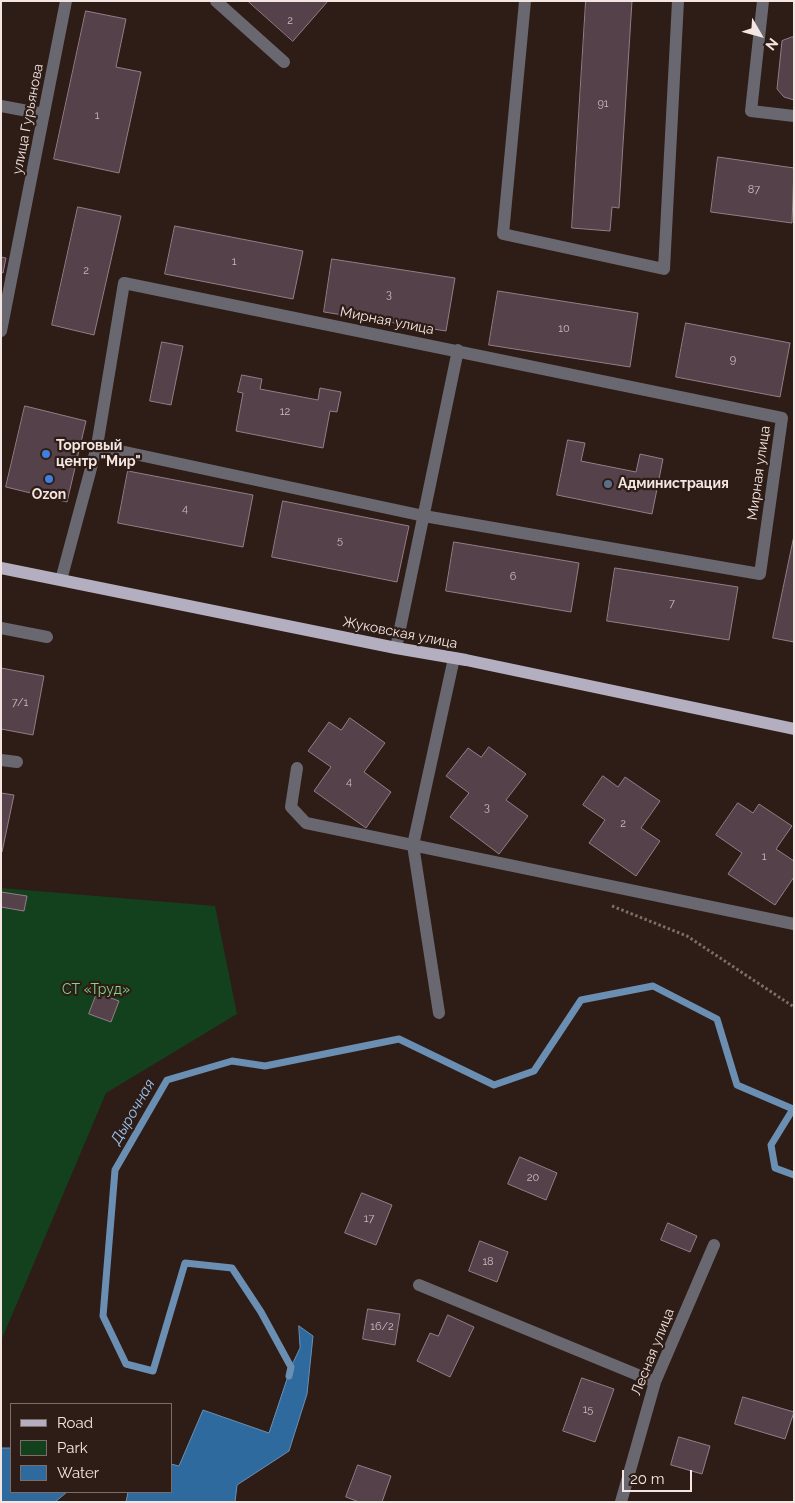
<!DOCTYPE html>
<meta charset="utf-8">
<style>
body{margin:0}
#map{position:relative;width:795px;height:1503px;overflow:hidden;background:#2e1c16;font-family:Raleway,sans-serif}
canvas{display:block}
.frame{position:absolute;inset:0;border:2px solid #f3e6e2;pointer-events:none}
.legend{position:absolute;left:10px;top:1403px;width:162px;height:90px;box-sizing:border-box;background:#2e1c16;border:1px solid #7d6d68;margin:0;padding:6px 9px;list-style:none;font-size:15px;color:#f3e6e2}
.legend li{display:flex;align-items:center;gap:10px;height:25px}
.legend b{width:25px;border:1px solid #7d6d68}
.north{position:absolute;left:735px;top:10px;width:50px;height:50px;-webkit-text-stroke:4px #2e1c16;paint-order:stroke;rotate:128deg;font-size:14px;font-weight:700;line-height:20px;text-align:center;color:#f3e6e2}
.north::after{content:'';display:block;margin:auto;width:18px;height:22px;background:#f3e6e2;clip-path:polygon(50% 0,100% 100%,50% 72%,0 100%)}
.scale{position:absolute;left:622px;top:1470px;width:70px;height:22px;box-sizing:border-box;border:2px solid #f3e6e2;border-top:0;padding-left:6px;font-size:15px;line-height:18px;white-space:nowrap;color:#f3e6e2;-webkit-text-stroke:4px #2e1c16;paint-order:stroke}
</style>
<div id="map">
<canvas width="795" height="1503"></canvas>
<div class="frame"></div>
<ul class="legend">
<li><b style="height:6px;background:#b3afc1"></b>Road</li>
<li><b style="height:14px;background:#13411d"></b>Park</li>
<li><b style="height:14px;background:#2f6a9f"></b>Water</li>
</ul>
<div class="north">N</div>
<div class="scale">20 m</div>
</div>
<script>
const context = document.querySelector('canvas').getContext('2d');
context.lineJoin = 'round';
function fillPath(path, color) { context.fillStyle = color; context.fill(path, 'evenodd'); }
function trace(path, color, width, dash) { context.strokeStyle = color; context.lineWidth = width; context.lineCap = dash ? 'butt' : 'round'; context.setLineDash(dash || []); context.stroke(path); }
function label(font, color, halo, rows, align = 'center') {
  context.font = font + ' Raleway,sans-serif'; context.lineWidth = 4.5; context.setLineDash([]); context.textBaseline = 'middle'; context.strokeStyle = halo; context.fillStyle = color; for (const [text, x, y, turn = 0] of rows) {
    context.save(); context.translate(x, y); context.rotate((+turn || 0) * Math.PI / 180); context.textAlign = isNaN(turn) ? turn : align; if (halo) context.strokeText(text, 0, 0); context.fillText(text, 0, 0); context.restore();
  }
}
fillPath(new Path2D(`
 M1,888L215,906L237,1014L106,1093L1,1341Z`), '#13411d');
const water = new Path2D(`
 M299,1326L313,1336L307,1394L289,1451L237,1485L235,1502H126L128,1492H171V1464L179,1466L203,1410L269,1433L291,1367L300,1348Z
 M1,1448H11V1492H67L55,1502H1Z`);
fillPath(water, '#2f6a9f');
trace(water, '#6a8fb3', 1);
trace(new Path2D(`
 M289,1376L291,1367L261,1312L232,1268L185,1263L153,1371L126,1364L103,1316L115,1170L167,1080L232,1061L265,1066L399,1039L494,1085L534,1071L581,1000L653,986L717,1019L737,1085L793,1109L771,1145L775,1168L794,1175`), '#6a8fb3', 7);
const building = new Path2D(`
 M248,1H328L293,41Z
 M586,1H632L619,208L612,207L610,231L572,228Z
 M86,11L126,19L116,67L141,72L119,173L54,159Z
 M792,37H794V100L784,97L777,89L782,41Z
 M718,157L794,168L792,223L711,212Z
 M78,207L121,216L94,335L52,325Z
 M175,226L303,251L293,299L165,274Z
 M1,257L6,258L3,273L1,272Z
 M332,259L455,278L446,331L324,312Z
 M498,291L638,313L630,367L489,345Z
 M686,323L790,343L780,397L676,377Z
 M162,342L183,346L171,405L150,401Z
 M242,375L262,379L260,389L318,400L320,388L341,392L337,412L330,411L323,448L236,431L243,393L238,392Z
 M25,406L86,421L67,502L6,487Z
 M568,440L585,443L581,461L636,472L640,454L663,459L652,514L557,495Z
 M128,471L253,495L243,547L118,523Z
 M283,501L409,526L397,582L272,557Z
 M794,536V642L773,638Z
 M454,542L579,563L571,612L446,591Z
 M615,568L738,587L729,640L607,621Z
 M1,668L44,676L33,735L1,729Z
 M350,718L385,743L364,772L391,792L366,828L314,791L331,767L308,751L329,722L341,730Z
 M489,747L526,774L506,800L528,816L499,854L450,817L469,793L446,776L468,748L481,757Z
 M603,776L618,787L625,777L660,801L641,828L660,841L636,876L589,843L605,820L583,805Z
 M1,793L14,795L2,852L1,851Z
 M738,803L753,813L759,804L792,826L776,849L794,861V877L775,905L728,874L742,853L716,835Z
 M1,892L27,896L24,911L1,907Z
 M97,993L119,1001L111,1022L89,1014Z
 M520,1157L557,1173L546,1200L508,1184Z
 M362,1193L392,1205L376,1245L345,1233Z
 M668,1223L697,1236L690,1252L661,1240Z
 M480,1241L508,1252L497,1282L469,1271Z
 M368,1309L400,1314L395,1345L363,1339Z
 M448,1315L474,1327L450,1377L417,1361L430,1333L438,1336Z
 M582,1378L614,1389L595,1442L563,1431Z
 M743,1397L794,1412L785,1439L735,1424Z
 M679,1437L710,1446L702,1474L671,1465Z
 M358,1465L391,1476L382,1502H359L346,1497Z`);
fillPath(building, '#54414a');
trace(building, '#937d88', 1);
trace(new Path2D(`
 M612,906L687,936L794,1007`), '#7d6d68', 3, [2.5, 2.5]);
trace(new Path2D(`
 M216,1L284,62
 M525,1L503,234L664,269L678,1
 M763,1L751,111L794,116
 M1,106L44,114
 M1,331L66,1
 M61,580L97,446L124,283L782,418L760,574L424,516L97,446
 M1,628L47,637
 M396,648L458,350
 M1,760L17,762
 M297,768L291,807L306,823L794,924
 M439,1013L413,845L454,658
 M419,1285L655,1382
 M621,1502L655,1382L714,1245`), '#696770', 12);
trace(new Path2D(`
 M1,568L396,648L466,660L794,729`), '#b3afc1', 12);
for (const [x, y, r, color] of [
 [46,454,5,"#3f7fe0"],
 [49,479,5,"#3f7fe0"],
 [608,484,5,"#5c6f8a"]
]) { const dot = new Path2D(); dot.arc(x, y, r, 0, 2 * Math.PI); context.fillStyle = color; context.fill(dot); trace(dot, '#2e1c16', 2); }
label('11px', '#cbbdbc', null, [
 ["2",290,21],
 ["91",603,104],
 ["1",97,116],
 ["87",754,190],
 ["1",234,262],
 ["2",86,271],
 ["3",389,295],
 ["10",564,329],
 ["9",733,360],
 ["12",285,412],
 ["4",185,509],
 ["5",340,541],
 ["6",513,577],
 ["7",672,604],
 ["7/1",20,703],
 ["4",349,782],
 ["3",487,808],
 ["2",623,824],
 ["1",764,857],
 ["20",533,1178],
 ["17",369,1219],
 ["18",488,1262],
 ["16/2",382,1327],
 ["15",588,1410]
]);
label('14px', '#f3e6e2', '#2e1c16', [
 ["улица Гурьянова",28,119,-79],
 ["Мирная улица",387,321,11],
 ["Мирная улица",759,473,-82],
 ["Жуковская улица",400,633,11],
 ["Лесная улица",653,1352,-68]
]);
label('bold 14px', '#f3e6e2', '#2e1c16', [
 ["Торговый",56,446],
 ["центр \"Мир\"",56,462],
 ["Администрация",618,484],
 ["Ozon",49,495,"center"]
], 'left');
label('14px', '#7fd78e', '#2e1c16', [
 ["СТ «Труд»",96,990]
]);
label('italic 15px', '#99c7f4', '#2e1c16', [
 ["Дырочная",133,1112,-60]
]);
</script>
